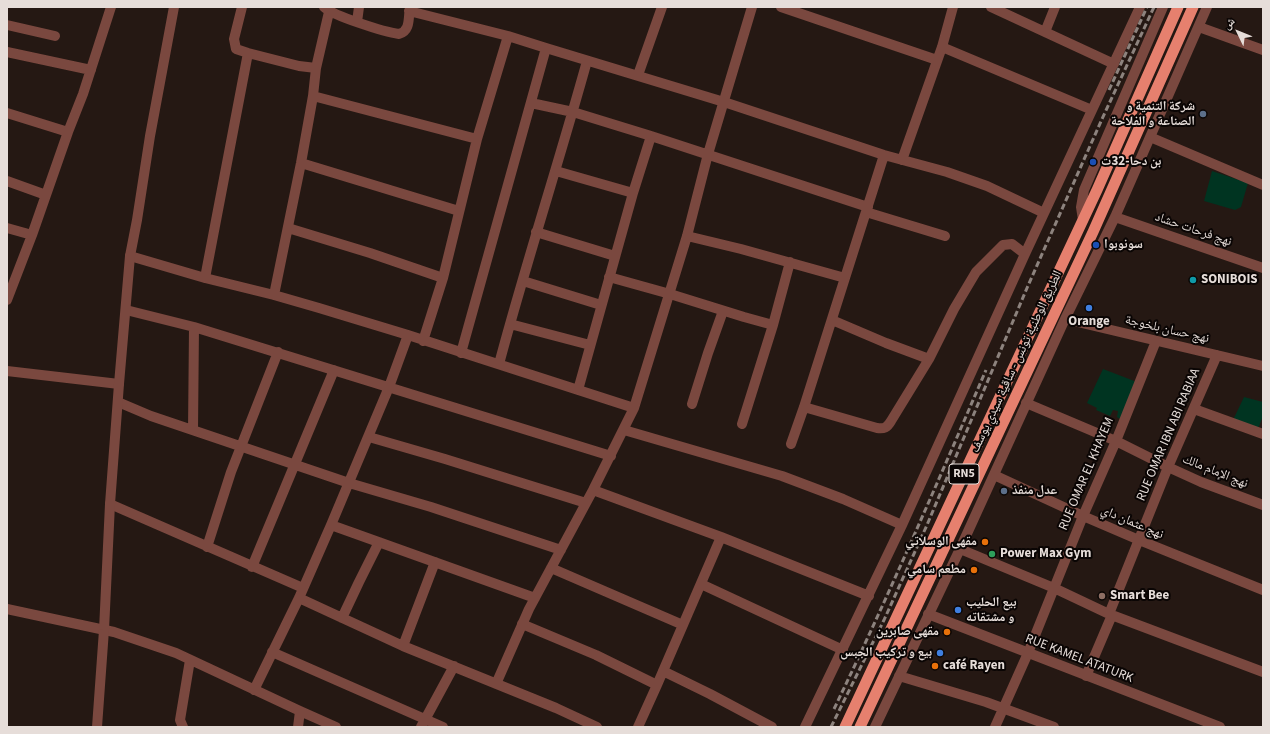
<!DOCTYPE html>
<meta charset="utf-8">
<style>
body{margin:0}
#map{position:relative;width:1270px;height:734px;overflow:hidden;background:#251813;font-family:"Source Sans 3","Noto Naskh Arabic",sans-serif}
canvas{display:block}
.frame{position:absolute;inset:0;border:8px solid #e6ddd9;pointer-events:none}
.north{position:absolute;left:1218px;top:12px;width:40px;height:40px;-webkit-text-stroke:3px #0a0504;paint-order:stroke;rotate:313deg;font-size:11px;font-weight:700;line-height:16px;text-align:center;color:#e6ddd9}
.north::after{content:'';display:block;margin:auto;width:14px;height:18px;background:#e6ddd9;clip-path:polygon(50% 0,100% 100%,50% 72%,0 100%)}
</style>
<div id="map">
<canvas width="1270" height="734"></canvas>
<div class="frame"></div>
<div class="north">ش</div>
</div>
<script>
const context = document.querySelector('canvas').getContext('2d');
context.lineJoin = 'round';
function fillPath(path, color) { context.fillStyle = color; context.fill(path, 'evenodd'); }
function trace(path, color, width, dash) { context.strokeStyle = color; context.lineWidth = width; context.lineCap = dash ? 'butt' : 'round'; context.setLineDash(dash || []); context.stroke(path); }
function label(font, color, halo, rows, align = 'center') {
  context.font = font + ' "Source Sans 3","Noto Naskh Arabic",sans-serif'; context.lineWidth = 4; context.setLineDash([]); context.textBaseline = 'middle'; context.strokeStyle = halo; context.fillStyle = color; for (const [text, x, y, turn = 0] of rows) {
    context.save(); context.translate(x, y); context.rotate((+turn || 0) * Math.PI / 180); context.textAlign = isNaN(turn) ? turn : align; if (halo) context.strokeText(text, 0, 0); context.fillText(text, 0, 0); context.restore();
  }
}
fillPath(new Path2D(`
 M1212,171L1248,183L1241,207L1235,210L1204,201Z
 M1103,369L1137,382L1120,419L1117,417L1118,411L1113,410L1110,416L1096,410L1097,408L1087,403Z
 M1244,397L1263,402V416L1258,429L1233,420Z`), '#003421');
trace(new Path2D(`
 M242,7L234,39L236,49L248,53L299,66L316,68
 M324,7C333,16 385,32 399,34C411,31 408,17 410,7
 M781,7L937,60
 M991,7L1114,64
 M409,11L508,36L546,48L724,102L884,155L947,172L987,186L1044,213
 M357,22L359,7
 M7,25L55,36
 M1199,27L1263,50
 M1045,32L1055,7
 M942,47L1092,110
 M7,52L91,70
 M638,75L662,7
 M313,96L477,139
 M531,103L573,112L651,136L868,207
 M7,113L68,132
 M1150,137L1263,185
 M902,160L942,47L953,7
 M301,163L459,211
 M556,171L633,193
 M7,181L46,195
 M866,212L945,236
 M1115,217L1263,268
 M1083,220L1081,207L1084,190L1163,7
 M7,228L32,235
 M288,228L370,253L443,278
 M536,232L615,256
 M687,236L741,249L845,278
 M130,256L205,278L274,295L319,308L408,335L634,408
 M609,277L670,294L744,317L773,325
 M205,278L248,53
 M523,281L601,305
 M274,295L301,163L313,96L316,68L329,12
 M7,300L32,235L68,132L83,94L111,7
 M126,310L194,327L611,456
 M1065,319L1263,366
 M832,320L886,343L929,359
 M510,324L590,345
 M423,341L443,278L477,139L508,36
 M461,353L546,48
 M499,364C526,263 559,162 587,61
 M7,371L119,384
 M578,390L633,193L651,136
 M118,402L151,416L349,483L431,507L561,550
 M1026,403L1116,441L1168,467L1201,482L1263,505
 M692,404L708,353L723,311
 M804,407L877,428C884,429 887,428 891,421L929,359L954,309L976,272L1003,245L1012,244L1025,254
 M1194,409L1263,434
 M742,424L773,325L790,262
 M193,430L194,327
 M624,430L782,476L843,499L902,525
 M369,437L445,459L586,503
 M791,444L804,407L884,155
 M994,475L1083,516L1139,540L1263,590
 M593,490L721,537L869,596
 M110,504L303,588
 M331,525L535,598
 M207,547L231,472L278,352
 M960,549L1054,588L1109,614L1263,672
 M252,567L334,370
 M551,568L683,625
 M701,584L843,650
 M299,598L403,646L556,708L597,727
 M7,609L114,632L176,653L300,711L336,727
 M928,614L1220,727
 M1109,614L1168,467L1217,355
 M342,618L359,582L379,542
 M522,624L596,655L657,685
 M403,646L435,562
 M272,652L443,727
 M663,671L710,694L772,727
 M899,676L986,702L1054,727
 M1086,676L1112,615
 M496,684L529,609L593,490L634,408L687,236L708,154L752,7
 M254,690L299,598L331,525L389,387L408,335
 M183,727L180,720L190,660
 M298,727L300,711
 M421,727L454,666
 M638,727L657,685L721,537
 M805,727L902,525L1025,254L1140,7
 M875,727L960,549L1065,319L1115,217L1207,7
 M995,727L1028,653L1083,516L1116,441L1156,341`), '#7a483f', 10);
trace(new Path2D(`
 M97,727L104,630L110,504L119,384L130,256L137,220L150,136L174,7`), '#7a483f', 10);
trace(new Path2D(`
 M845,727L1097,190L1178,7
 M860,727L1093,232L1193,7`), '#e6806e', 11);
trace(new Path2D(`
 M1109,90L1147,7
 M834,709C888,597 937,484 986,370
 M831,727L884,620L927,525L1027,288L1102,119L1154,7`), '#8d837e', 3, [6, 3]);
for (const [x, y, r, color] of [
 [1203,114,4,"#5c6f8a"],
 [1093,162,4,"#1a4fb4"],
 [1096,245,4,"#1a4fb4"],
 [1193,280,4,"#0f9aa8"],
 [1089,308,4,"#3f7fe0"],
 [1004,491,4,"#5c6f8a"],
 [985,542,4,"#e8710a"],
 [992,554,4,"#2e9e5b"],
 [974,570,4,"#e8710a"],
 [1102,596,4,"#8d6e63"],
 [958,610,4,"#3f7fe0"],
 [947,632,4,"#e8710a"],
 [940,653,4,"#3f7fe0"],
 [935,666,4,"#e8710a"]
]) { const dot = new Path2D(); dot.arc(x, y, r, 0, 2 * Math.PI); context.fillStyle = color; context.fill(dot); trace(dot, '#0a0504', 1.5); }
for (const [x, y, w] of [
 [964,474,30]
]) { const box = new Path2D(); box.roundRect(x - w / 2, y - 10, w, 20, 3); context.fillStyle = '#0a0504'; context.fill(box); trace(box, '#e6ddd9', 1); }
label('bold 12px', '#e6ddd9', null, [
 ["RN5",964,474]
]);
label('bold 13px', '#e6ddd9', '#0a0504', [
 ["شركة التنمية و",1195,107,"right"],
 ["الصناعة و الفلاحة",1195,122,"right"],
 ["بن دحا-32ت",1101,162],
 ["سونوبوا",1104,245],
 ["SONIBOIS",1201,280],
 ["Orange",1089,322,"center"],
 ["عدل منفذ",1012,491],
 ["مقهى الوسلاتي",977,542,"right"],
 ["Power Max Gym",1000,554],
 ["مطعم سامي",966,570,"right"],
 ["Smart Bee",1110,596],
 ["بيع الحليب",966,603],
 ["و مشتقاته",966,618],
 ["مقهى صابرين",939,632,"right"],
 ["بيع و تركيب الجبس",932,653,"right"],
 ["café Rayen",943,666]
], 'left');
label('13px', '#e6ddd9', '#0a0504', [
 ["نهج فرحات حشاد",1193,230,19],
 ["نهج حسان بلخوجة",1167,330,13],
 ["الطريق الوطنية تونس - ساقية سيدي يوسف",1017,362,-65],
 ["RUE OMAR IBN ABI RABIAA",1169,435,-67],
 ["نهج الإمام مالك",1215,472,22],
 ["RUE OMAR EL KHAYEM",1087,474,-67],
 ["نهج عثمان داي",1132,523,23],
 ["RUE KAMEL ATATURK",1079,659,21]
]);
</script>
